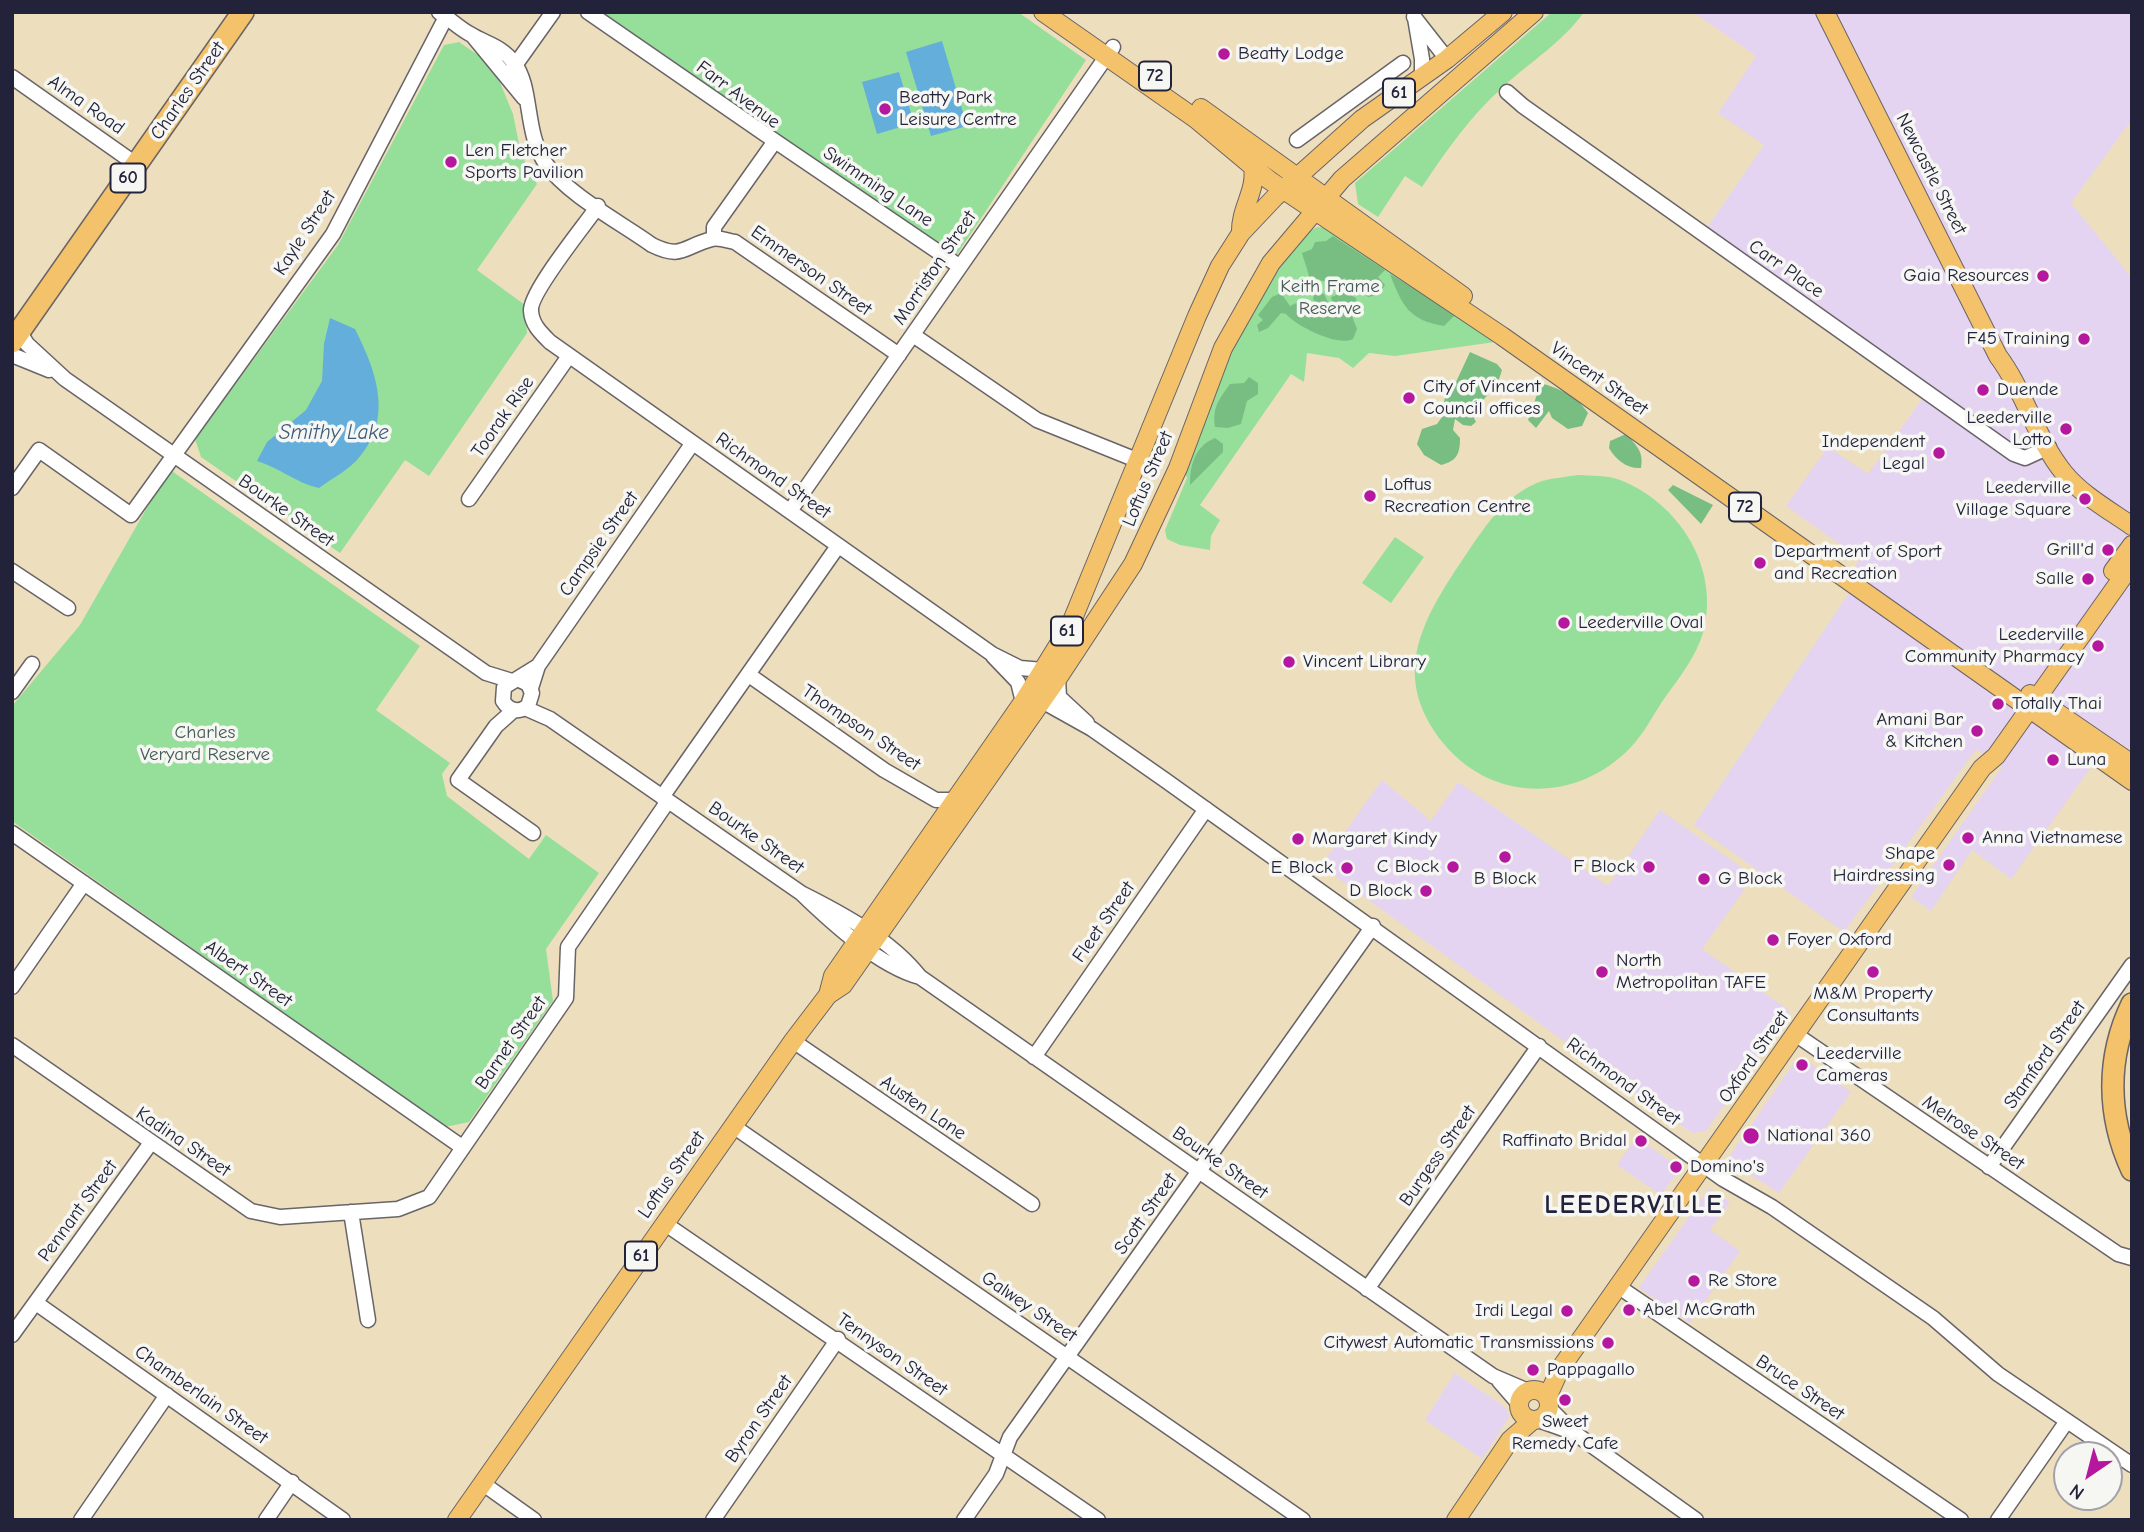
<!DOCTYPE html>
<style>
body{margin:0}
#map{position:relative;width:2144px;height:1532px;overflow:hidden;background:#eddfbd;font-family:"Comic Neue",sans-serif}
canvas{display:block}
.frame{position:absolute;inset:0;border:14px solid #22223b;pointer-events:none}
.north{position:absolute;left:2053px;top:1441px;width:70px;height:70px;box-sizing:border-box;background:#f6f6f2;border:2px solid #a1a1a9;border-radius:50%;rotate:215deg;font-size:19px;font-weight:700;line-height:28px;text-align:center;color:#22223b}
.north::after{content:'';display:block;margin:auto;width:24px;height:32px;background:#b5179e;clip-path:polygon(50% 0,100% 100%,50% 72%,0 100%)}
</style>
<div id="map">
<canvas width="2144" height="1532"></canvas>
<div class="frame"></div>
<div class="north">N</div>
</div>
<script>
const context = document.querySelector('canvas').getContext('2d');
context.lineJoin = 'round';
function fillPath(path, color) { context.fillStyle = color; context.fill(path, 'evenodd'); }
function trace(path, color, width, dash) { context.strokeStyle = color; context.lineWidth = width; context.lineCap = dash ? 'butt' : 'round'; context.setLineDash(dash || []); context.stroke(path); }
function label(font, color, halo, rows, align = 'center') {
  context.font = font + ' "Comic Neue",sans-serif'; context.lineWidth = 7; context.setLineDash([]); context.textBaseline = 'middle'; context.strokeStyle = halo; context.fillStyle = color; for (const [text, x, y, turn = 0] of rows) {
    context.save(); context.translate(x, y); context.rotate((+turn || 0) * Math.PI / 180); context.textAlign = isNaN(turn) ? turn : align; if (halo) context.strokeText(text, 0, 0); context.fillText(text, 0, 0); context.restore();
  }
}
fillPath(new Path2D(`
 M1693,12H2132V119L2071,203L2132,278V751L2112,738L2011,879L1972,850L1931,911L1911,897L2002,767L1976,749L1844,932L1694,825L1849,593L1920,643L1929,632L1849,575L1860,559L1786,506L1828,447L1868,474L1925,395L1702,235L1764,145L1718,113L1756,56Z
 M1382,780L1431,821L1458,782L1608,886L1660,810L1754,876L1702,949L1790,1011L1706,1131L1692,1133L1321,866Z
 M1804,1059L1851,1092L1779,1193L1727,1160L1795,1061Z
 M1637,1137L1675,1165L1677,1173L1661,1195L1617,1165Z
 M1709,1188L1730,1202L1710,1230L1740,1251L1690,1323L1639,1288Z
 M1455,1373L1506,1408L1509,1417L1482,1459L1425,1420Z`), '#e4d3f1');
fillPath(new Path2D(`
 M601,12H1018L1086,60L956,256Z
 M1552,12H1584C1563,42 1530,62 1504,86C1470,116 1447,150 1422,187L1405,176L1378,217L1358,204L1355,183Z
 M459,42L481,57L499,80L513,114L521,154L537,184L477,270L525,305L527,333L429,476L405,460L340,553L201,457L195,439L338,245L444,45Z
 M1317,227L1327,228L1502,341L1395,356L1369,353L1353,368L1339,358L1307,353L1304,382L1291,374L1200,505L1220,520L1211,536L1210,550L1180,545L1167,539L1165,530L1187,478L1185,472C1207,414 1261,255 1317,227Z
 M169,469L420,646L376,710L450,763L442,774L447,796L529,859L546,835L599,873L546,949L553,1001L469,1122L445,1127L12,821V706L80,625Z
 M1578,475C1591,476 1608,475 1620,480C1679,503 1721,568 1703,633C1696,656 1680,677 1666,696C1654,713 1644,734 1630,748C1577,803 1493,803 1444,744C1387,674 1424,617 1467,553C1486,525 1507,493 1542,481C1553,478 1566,477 1578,475Z
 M1395,537L1424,557L1391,603L1362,583Z`), '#95df9a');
fillPath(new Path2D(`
 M1333,236L1385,270L1378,277L1385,285L1378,295L1368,297L1359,289L1358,280L1350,283L1345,278C1330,288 1324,280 1309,276L1302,253L1312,249L1315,242L1326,241Z
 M1390,274L1451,311L1455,315L1444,326C1408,320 1402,305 1390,274Z
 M1317,291L1324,294L1329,304L1333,305L1331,297L1345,292L1356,298L1358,307L1352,316L1357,329L1353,339C1338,347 1296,326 1286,314L1281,313L1268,328L1259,332L1257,325L1263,320L1258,315L1272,297L1281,293L1290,306L1296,303L1315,305L1313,298Z
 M1470,352L1497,364L1502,370L1498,382L1472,414L1476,422L1471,426L1463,425L1455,419L1453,430L1460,438C1460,454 1457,461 1441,465L1424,455L1417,444L1422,429L1437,424L1442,417L1445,396L1456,382Z
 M1249,377L1258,383V394L1247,401L1241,424L1228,428L1215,427C1212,408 1219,399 1230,384L1244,383Z
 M1541,383C1560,389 1576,395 1588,413L1582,426L1568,429L1552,418L1549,411L1536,428L1528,420Z
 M1626,434C1637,446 1644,452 1641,468C1627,469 1616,460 1609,448L1610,441Z
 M1215,438L1223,444V452L1190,485C1190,465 1195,446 1215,438Z
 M1673,485L1713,505L1701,524L1668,490Z`), '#78be82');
fillPath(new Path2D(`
 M942,41L967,126L931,136L906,52Z
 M899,72L914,123L877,134L862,82Z
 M330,318L355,329C377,373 395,421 355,462C345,472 331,479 319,488C296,483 280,468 257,461L267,442L306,410L322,381L324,344Z`), '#64aedc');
const minor = new Path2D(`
 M439,12C450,19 459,28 470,34C486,44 502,46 514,63C533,87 524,133 546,164C568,195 620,222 652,245C682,260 684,246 712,239C719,237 728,241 735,242L899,355
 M588,12L775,141L714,227V238
 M1414,17L1447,59
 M1415,18L1422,59V77
 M473,36L524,98
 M511,71L553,12
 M12,77L137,165
 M1507,92L1523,106L2014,454L2025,458L2049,447
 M1297,140L1403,63
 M775,141L959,266
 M598,206C585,225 529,293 531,311C532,325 541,333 550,342L992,654L1020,668L1043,670
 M19,331L27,344L65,379L486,673L512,681
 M913,335L1037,420L1139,461
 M12,355L49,370
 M12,488L39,450L131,515L333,234L446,17
 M469,499L569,356
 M790,511L1113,47
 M12,571L68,608
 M993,656L1018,682L1023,702
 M749,675L884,770L936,800H955
 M1058,678L1059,697L1087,723
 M517,679L528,684L532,693L528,706C519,713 509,711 503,701L504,687L538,666
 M531,688L538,666L692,444
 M12,692L32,664
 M1033,696L1092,729L1165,780L1723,1179L1772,1207L1933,1318L1998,1374L2132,1465
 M525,708L550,719L801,893C832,923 879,966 920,977
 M514,710L496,726L458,780L533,833
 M662,797L838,546
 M12,833L462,1147
 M801,893C843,914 891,940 920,977L1493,1376L1528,1391
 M12,987L84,883
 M1795,1034L2118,1254L2132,1258
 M793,1041L1032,1204
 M12,1045L251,1211L280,1217L398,1209L429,1197L566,998L568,947L668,801
 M1034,1057L1206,809
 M733,1126L1303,1520
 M1989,1167L2132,965
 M351,1212L368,1320
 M664,1223L1098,1520
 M1619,1287L1961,1520
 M1367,1289L1539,1046
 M36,1303L343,1520
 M12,1335L150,1144
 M1499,1381L1519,1404
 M1549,1408L1573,1432L1696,1520
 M1538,1420L1569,1431
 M482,1483L534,1520
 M81,1520L167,1395
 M266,1520L292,1482
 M713,1520L838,1339
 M964,1520L996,1474L1010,1437L1373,926
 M1998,1520L2067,1421`);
const major = new Path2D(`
 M1043,12L1196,119L1269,180L1502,336L2132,781
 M1825,12L1998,356C2025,392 2036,439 2064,473C2082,495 2109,510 2132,526
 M1201,108L1463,296
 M1241,233C1240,208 1257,191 1253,167
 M2113,571L2132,545
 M2030,694L2132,764
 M828,995L833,976L1023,702L1070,626L1197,316L1220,266L1241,233L1275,197L1362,119L1447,59L1503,12
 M1519 1405a15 15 0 1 1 30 0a15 15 0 1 1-30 0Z
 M1547,1398L1560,1369L1937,832L1982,768L1996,756L2132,564
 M457,1520L793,1041L828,995L843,985L1058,678L1133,564L1178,468L1223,348L1271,263L1342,179L1534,12
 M1456,1520L1510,1440L1533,1420`);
const highway = new Path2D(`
 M12,342L243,12
 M2132,1004C2106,1058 2107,1116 2132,1170`);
trace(minor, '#696468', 17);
trace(major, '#696468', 20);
trace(highway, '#696468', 24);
trace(minor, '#fff', 14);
trace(major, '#f4c26a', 18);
trace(highway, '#f4c26a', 21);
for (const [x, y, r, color] of [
 [1224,54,7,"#b5179e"],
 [885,109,7,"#b5179e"],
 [451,162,7,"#b5179e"],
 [2043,276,7,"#b5179e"],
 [2084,339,7,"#b5179e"],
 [1983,390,7,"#b5179e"],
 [1409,398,7,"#b5179e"],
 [2066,429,7,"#b5179e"],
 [1939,453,7,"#b5179e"],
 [1370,496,7,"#b5179e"],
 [2085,499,7,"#b5179e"],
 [2108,550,7,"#b5179e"],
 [1760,563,7,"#b5179e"],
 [2088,579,7,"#b5179e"],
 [1564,623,7,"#b5179e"],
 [2098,646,7,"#b5179e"],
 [1289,662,7,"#b5179e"],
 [1998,704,7,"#b5179e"],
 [1977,731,7,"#b5179e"],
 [2053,760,7,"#b5179e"],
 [1968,838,7,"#b5179e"],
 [1298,839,7,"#b5179e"],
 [1505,857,7,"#b5179e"],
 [1949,865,7,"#b5179e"],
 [1453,867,7,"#b5179e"],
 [1649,867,7,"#b5179e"],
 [1347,868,7,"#b5179e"],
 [1704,879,7,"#b5179e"],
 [1426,891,7,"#b5179e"],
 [1773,940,7,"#b5179e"],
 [1602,972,7,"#b5179e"],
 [1873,972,7,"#b5179e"],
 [1802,1065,7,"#b5179e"],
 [1751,1136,9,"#b5179e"],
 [1641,1141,7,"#b5179e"],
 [1676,1167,7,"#b5179e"],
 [1694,1281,7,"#b5179e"],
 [1629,1310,7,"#b5179e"],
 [1567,1311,7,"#b5179e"],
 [1608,1343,7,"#b5179e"],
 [1533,1370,7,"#b5179e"],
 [1565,1400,7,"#b5179e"]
]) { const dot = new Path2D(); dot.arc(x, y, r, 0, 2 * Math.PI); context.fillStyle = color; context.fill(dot); trace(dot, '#f6f6f2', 2.5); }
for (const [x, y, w] of [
 [1155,76,32],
 [1399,93,32],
 [128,178,35],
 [1745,507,32],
 [1067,631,32],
 [641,1256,32]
]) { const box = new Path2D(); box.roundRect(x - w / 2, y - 14.5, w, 29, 5); context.fillStyle = '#f6f6f2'; context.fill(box); trace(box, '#22223b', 2); }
label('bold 18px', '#22223b', null, [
 ["72",1155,76],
 ["61",1399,93],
 ["60",128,178],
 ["72",1745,507],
 ["61",1067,631],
 ["61",641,1256]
]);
label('19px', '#22223b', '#f6f6f2', [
 ["Beatty Lodge",1238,54],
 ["Beatty Park",899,98],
 ["Leisure Centre",899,120],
 ["Len Fletcher",465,151],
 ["Sports Pavilion",465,173],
 ["Gaia Resources",2029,276,"right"],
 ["F45 Training",2070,339,"right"],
 ["City of Vincent",1423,387],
 ["Council offices",1423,409],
 ["Duende",1997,390],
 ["Leederville",2052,418,"right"],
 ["Lotto",2052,440,"right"],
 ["Independent",1925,442,"right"],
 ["Legal",1925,464,"right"],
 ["Loftus",1384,485],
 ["Recreation Centre",1384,507],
 ["Leederville",2071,488,"right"],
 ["Village Square",2071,510,"right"],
 ["Grill'd",2094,550,"right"],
 ["Department of Sport",1774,552],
 ["and Recreation",1774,574],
 ["Salle",2074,579,"right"],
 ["Leederville Oval",1578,623],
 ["Leederville",2084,635,"right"],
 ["Community Pharmacy",2084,657,"right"],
 ["Vincent Library",1303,662],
 ["Totally Thai",2012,704],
 ["Amani Bar",1963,720,"right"],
 ["& Kitchen",1963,742,"right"],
 ["Luna",2067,760],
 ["Anna Vietnamese",1982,838],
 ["Margaret Kindy",1312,839],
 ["Shape",1935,854,"right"],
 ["Hairdressing",1935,876,"right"],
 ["C Block",1439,867,"right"],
 ["F Block",1635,867,"right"],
 ["E Block",1333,868,"right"],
 ["B Block",1505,879,"center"],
 ["G Block",1718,879],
 ["D Block",1412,891,"right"],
 ["Foyer Oxford",1787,940],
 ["North",1616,961],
 ["Metropolitan TAFE",1616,983],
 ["M&M Property",1873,994,"center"],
 ["Consultants",1873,1016,"center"],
 ["Leederville",1816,1054],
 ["Cameras",1816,1076],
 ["National 360",1767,1136],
 ["Raffinato Bridal",1627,1141,"right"],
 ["Domino's",1690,1167],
 ["Re Store",1708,1281],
 ["Abel McGrath",1643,1310],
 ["Irdi Legal",1553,1311,"right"],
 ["Citywest Automatic Transmissions",1594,1343,"right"],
 ["Pappagallo",1547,1370],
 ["Sweet",1565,1422,"center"],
 ["Remedy Cafe",1565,1444,"center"]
], 'left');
label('19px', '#22223b', '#f6f6f2', [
 ["Charles Street",188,91,-55],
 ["Farr Avenue",738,95,37],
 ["Alma Road",86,105,35],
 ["Newcastle Street",1931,174,63],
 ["Swimming Lane",878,187,34],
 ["Kayle Street",305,233,-57],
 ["Morriston Street",935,268,-56],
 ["Carr Place",1786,269,35],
 ["Emmerson Street",811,271,35],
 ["Vincent Street",1599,379,35],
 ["Toorak Rise",503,417,-55],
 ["Richmond Street",773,476,35],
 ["Loftus Street",1148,479,-67],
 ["Bourke Street",286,511,35],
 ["Campsie Street",599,544,-55],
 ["Thompson Street",861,728,34],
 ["Bourke Street",756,838,35],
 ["Fleet Street",1104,922,-55],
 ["Albert Street",248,974,35],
 ["Barnet Street",511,1043,-55],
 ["Stamford Street",2045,1055,-55],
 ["Oxford Street",1754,1057,-55],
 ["Richmond Street",1623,1082,36],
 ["Austen Lane",923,1108,34],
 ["Melrose Street",1973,1133,34],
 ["Kadina Street",183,1142,34],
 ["Burgess Street",1438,1156,-55],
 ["Bourke Street",1220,1163,35],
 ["Loftus Street",672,1175,-55],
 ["Pennant Street",78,1211,-54],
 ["Scott Street",1146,1214,-55],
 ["Galwey Street",1029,1307,34],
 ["Tennyson Street",892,1355,35],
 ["Bruce Street",1800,1388,34],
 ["Chamberlain Street",201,1395,35],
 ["Byron Street",759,1419,-55]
]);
label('19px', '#445b58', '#f6f6f2', [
 ["Keith Frame",1330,287],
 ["Reserve",1330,309],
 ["Charles",205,733],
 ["Veryard Reserve",205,755]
]);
label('italic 21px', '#3c5a7b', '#f6f6f2', [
 ["Smithy Lake",334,433]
]);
context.letterSpacing = '2px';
label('bold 26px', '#22223b', '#f6f6f2', [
 ["LEEDERVILLE",1634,1206]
]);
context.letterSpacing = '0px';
</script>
